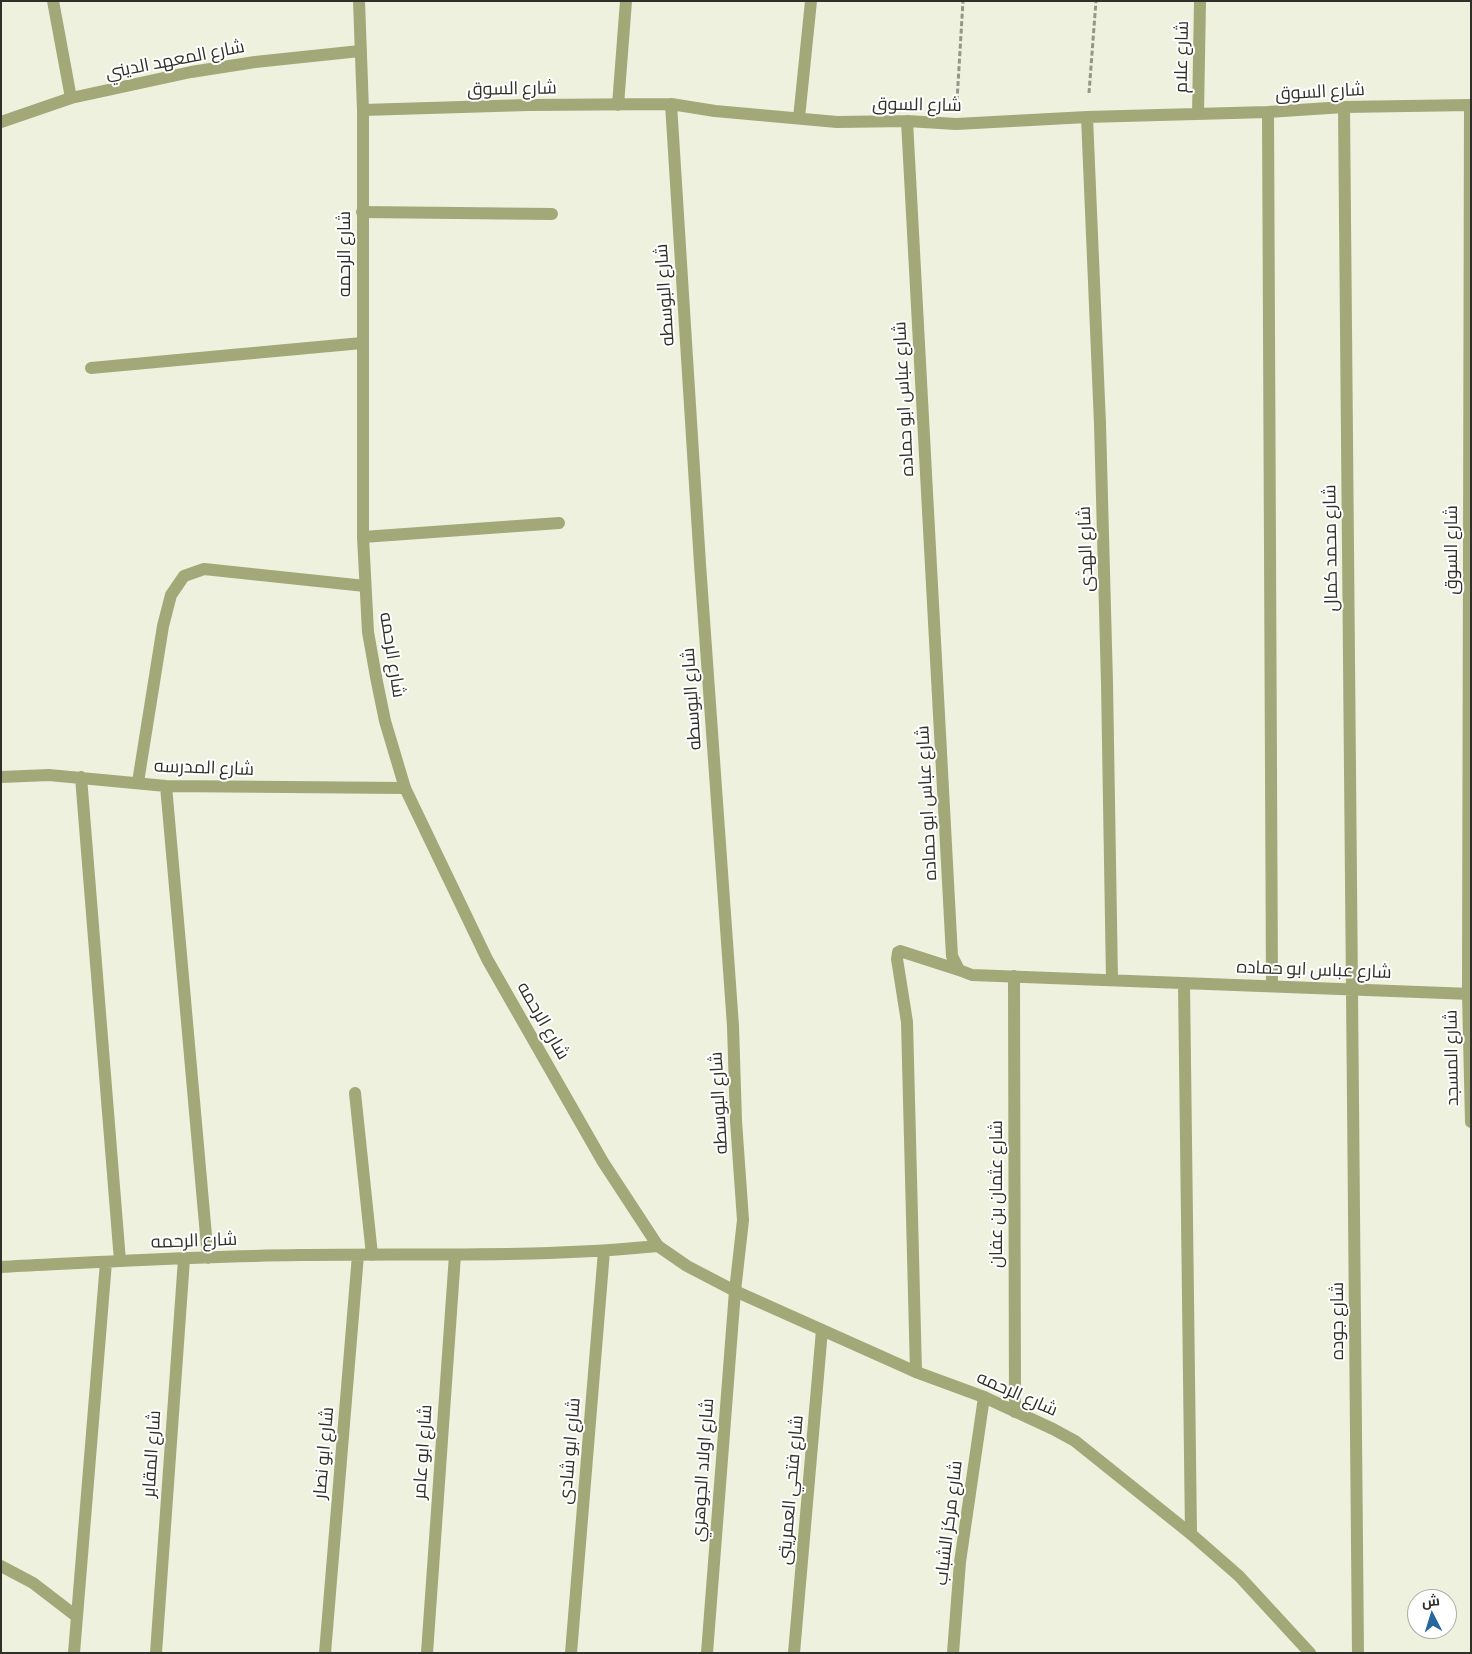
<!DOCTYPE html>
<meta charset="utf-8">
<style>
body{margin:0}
#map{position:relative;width:1472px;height:1654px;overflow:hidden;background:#eef1de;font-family:Literata,Cairo,serif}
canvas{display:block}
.frame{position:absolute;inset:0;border:2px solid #2f3029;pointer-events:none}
.north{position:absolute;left:1407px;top:1589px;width:50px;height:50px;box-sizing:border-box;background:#fff;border:1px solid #acaca9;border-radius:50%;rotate:355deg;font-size:14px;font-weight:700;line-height:20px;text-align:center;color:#2f3029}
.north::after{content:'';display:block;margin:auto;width:18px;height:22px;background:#26679d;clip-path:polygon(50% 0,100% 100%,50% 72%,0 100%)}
</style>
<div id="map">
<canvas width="1472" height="1654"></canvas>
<div class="frame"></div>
<div class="north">ش</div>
</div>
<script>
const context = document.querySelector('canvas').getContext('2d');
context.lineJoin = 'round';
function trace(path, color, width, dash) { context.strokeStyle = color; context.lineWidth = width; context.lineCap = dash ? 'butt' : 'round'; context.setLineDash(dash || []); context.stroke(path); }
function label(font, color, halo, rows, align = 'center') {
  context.font = font + ' Literata,Cairo,serif'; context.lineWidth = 4; context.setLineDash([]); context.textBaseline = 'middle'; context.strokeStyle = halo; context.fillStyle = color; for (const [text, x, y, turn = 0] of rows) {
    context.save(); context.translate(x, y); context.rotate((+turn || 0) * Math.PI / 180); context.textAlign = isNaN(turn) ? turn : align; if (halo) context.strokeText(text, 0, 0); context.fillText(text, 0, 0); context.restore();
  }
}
trace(new Path2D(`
 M1089,93L1096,1
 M957,101L963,1`), '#949688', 3, [5, 2.5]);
trace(new Path2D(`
 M53,1L71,98
 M671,104L700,564L733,1026L736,1121L743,1220L735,1291L707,1653
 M618,105L626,1
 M1470,105L1468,994L1471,1122
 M1344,107L1358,1653
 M363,110L528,105L671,104L715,111L837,122L907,121L956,124L1087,117L1268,112L1344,107L1471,105
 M1268,112L1272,986
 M1198,114L1200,1
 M1087,117L1100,424L1107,683L1112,980
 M799,118L811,1
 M907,121L952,956L959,970L972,975L1471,994
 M1,122L71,98L191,72L255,62L360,51
 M362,212L552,214
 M91,368L362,343
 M363,537L559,523
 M1,777L49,775L166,786L405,788
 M81,777L120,1261
 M138,782L163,626L171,595L184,576L204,569L365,586
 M166,786L208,1258
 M1014,976L1015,1412
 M1184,983L1191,1534
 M355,1093L372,1255
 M1,1267C101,1262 200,1256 300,1255C419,1253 539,1258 658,1246
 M916,1372L907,1022L897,959L898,952L900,951L959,970
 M1,1566L33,1583L76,1616
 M74,1653L106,1262
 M156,1653L184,1259
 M325,1653L358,1255
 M427,1653L455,1255
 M571,1653L604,1251
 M794,1653L822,1330
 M953,1653L960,1562L984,1397`), '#a2a877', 12);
trace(new Path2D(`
 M359,1L363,110V537L368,632L376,677L385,721L405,788L487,959L603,1162L658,1246L687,1266L735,1291L916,1372L984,1397L1053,1429L1075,1441L1191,1534L1239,1576L1310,1653`), '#a2a877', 12);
label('18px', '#2f3029', '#fff', [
 ["شارع علام",1182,57,-89],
 ["شارع المعهد الديني",175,60,-11],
 ["شارع السوق",512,89,-1],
 ["شارع السوق",1320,92,-3],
 ["شارع السوق",917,105,1],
 ["شارع الرحمه",345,254,-90],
 ["شارع البوسطه",665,295,-94],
 ["شارع عباس ابو حماده",904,399,-93],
 ["شارع محمد كمال",1331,548,-91],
 ["شارع الهدى",1086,549,-92],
 ["شارع السوق",1452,550,-90],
 ["شارع الرحمه",392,655,81],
 ["شارع البوسطه",692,699,-94],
 ["شارع المدرسه",204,768,2],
 ["شارع عباس ابو حماده",927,803,-93],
 ["شارع عباس ابو حماده",1314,970,2],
 ["شارع الرحمه",543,1021,60],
 ["شارع المسجد",1452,1058,-91],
 ["شارع البوسطه",719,1103,-93],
 ["شارع عثمان بن عفان",997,1194,-90],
 ["شارع الرحمه",194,1241,-2],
 ["شارع جوده",1338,1321,-90],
 ["شارع الرحمه",1017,1394,24],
 ["شارع ابو شادى",570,1451,-85],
 ["شارع ابو عامر",423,1452,-86],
 ["شارع ابو نصار",324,1453,-85],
 ["شارع المقابر",152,1454,-86],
 ["شارع اولاد الجوهري",703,1470,-86],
 ["شارع فتحي العمريتى",791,1490,-85],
 ["شارع مركز الشباب",949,1523,-83]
]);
</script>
